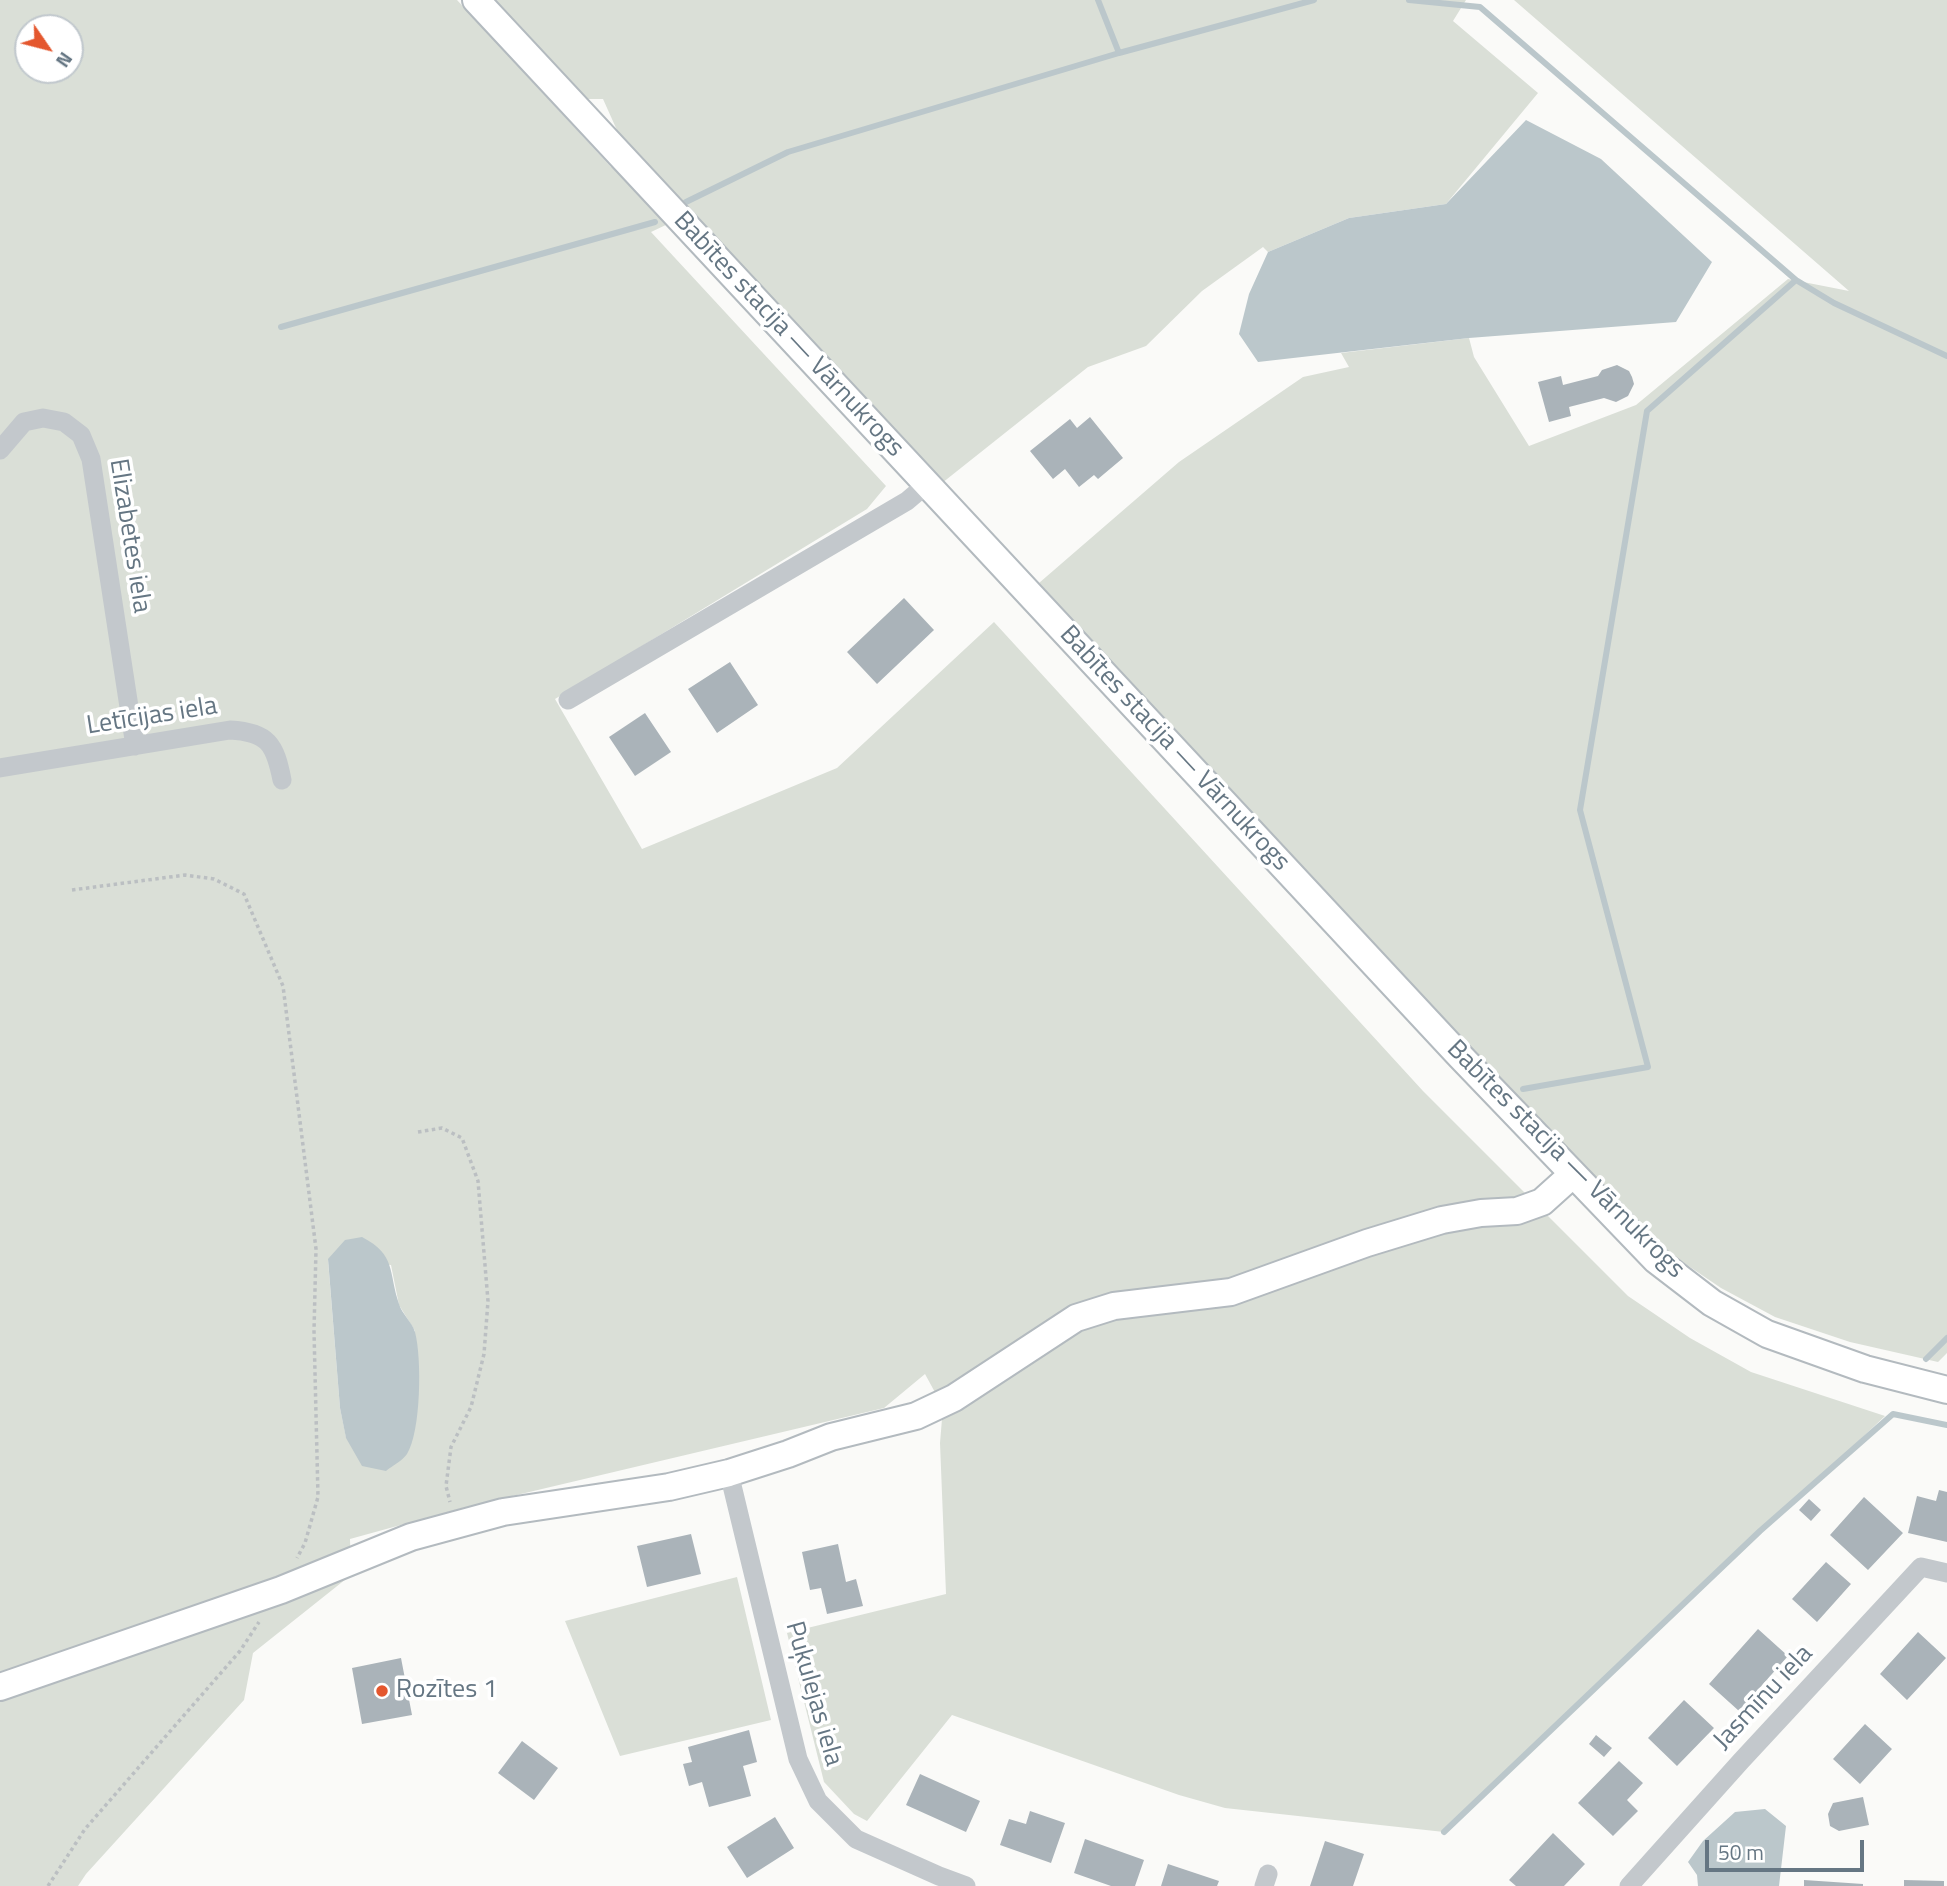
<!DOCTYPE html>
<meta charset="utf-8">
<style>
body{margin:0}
#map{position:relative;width:1947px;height:1886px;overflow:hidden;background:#fafaf8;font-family:"Titillium Web",sans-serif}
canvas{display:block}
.north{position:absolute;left:14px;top:14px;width:70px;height:70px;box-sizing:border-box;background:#fff;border:2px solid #c1c8cd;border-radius:50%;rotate:125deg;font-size:19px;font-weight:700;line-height:28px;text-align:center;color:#657683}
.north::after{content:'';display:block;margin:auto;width:24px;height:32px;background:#e4572e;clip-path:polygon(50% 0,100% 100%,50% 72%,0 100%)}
.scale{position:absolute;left:1705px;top:1840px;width:159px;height:32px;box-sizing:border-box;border:4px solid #657683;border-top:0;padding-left:9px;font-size:21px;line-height:24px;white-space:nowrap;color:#657683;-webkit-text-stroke:5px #fff;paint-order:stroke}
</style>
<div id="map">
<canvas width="1947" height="1886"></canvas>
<div class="north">N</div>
<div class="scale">50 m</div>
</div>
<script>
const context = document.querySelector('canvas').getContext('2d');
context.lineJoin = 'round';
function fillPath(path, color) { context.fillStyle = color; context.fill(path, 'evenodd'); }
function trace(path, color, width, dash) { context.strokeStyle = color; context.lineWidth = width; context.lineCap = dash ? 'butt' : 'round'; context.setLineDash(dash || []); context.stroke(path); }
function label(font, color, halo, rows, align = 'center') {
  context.font = font + ' "Titillium Web",sans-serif'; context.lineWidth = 7; context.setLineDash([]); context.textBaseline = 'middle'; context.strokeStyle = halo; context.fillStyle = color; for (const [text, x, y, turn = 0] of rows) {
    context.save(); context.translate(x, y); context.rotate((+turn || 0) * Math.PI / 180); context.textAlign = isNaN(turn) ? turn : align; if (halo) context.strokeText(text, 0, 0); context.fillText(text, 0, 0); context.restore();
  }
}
fillPath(new Path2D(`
 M0,0H457L611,167L629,157L603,99H584L493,0H1466L1453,21L1538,93L1446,204L1349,218L1268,252L1263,247L1202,291L1146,346L1088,367L937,487L689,214L651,232L886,486L867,509L555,699L642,849L837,768L994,622L1423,1091L1628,1296L1690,1338L1751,1372L1885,1416L1444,1832L1225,1808L1179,1795L952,1715L867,1821L854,1814L824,1782L787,1633L946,1594L940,1443L943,1407L925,1374L884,1408L466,1507L350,1539L351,1575L253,1653L244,1700L86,1874L78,1886H0ZM28,28H70V70H28ZM328,1260L391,1265L399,1305L415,1331L346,1437L340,1408Z
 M1514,0H1947V1353L1938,1362L1850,1342L1775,1317L1721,1288L1665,1250L1466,1050L1039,583L1179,462L1303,377L1349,367L1341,353L1469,338L1474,357L1529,446L1636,405L1788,279L1849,291Z
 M737,1577L771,1720L620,1756L565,1621Z`), '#dadfd7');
fillPath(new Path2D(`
 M1526,120L1601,159L1712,262L1676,322L1469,338L1258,362L1239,334L1249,294L1268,252L1349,218L1446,204Z
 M362,1237C397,1255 388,1273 399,1304C402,1314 412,1322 415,1332C422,1358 421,1432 407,1454C402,1461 392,1466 386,1471L362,1466L346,1438L340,1408L328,1259L345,1240Z
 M1765,1809L1786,1826L1779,1886H1698L1697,1875L1688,1862L1703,1841L1735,1812Z`), '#bbc7cb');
trace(new Path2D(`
 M1098,0L1119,53
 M1409,0L1480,7L1796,280L1834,303L1947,356
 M686,202L788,152L1119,53L1314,0
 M281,327L655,222
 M1523,1089L1648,1067L1580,810L1647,411L1796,280
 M1926,1359L1947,1338
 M1444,1832L1760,1531L1893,1414L1947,1425`), '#bbc7cb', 6);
fillPath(new Path2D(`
 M1617,365L1629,371L1632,377L1634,384L1628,396L1616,402L1604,398L1569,407L1571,416L1549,422L1538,382L1561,376L1563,385L1598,376L1602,370Z
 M1090,417L1123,458L1098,479L1094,475L1079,487L1065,469L1053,479L1030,451L1070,419L1077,428Z
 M904,598L934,630L877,684L847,652Z
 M730,662L758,705L717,733L688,689Z
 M645,713L671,752L635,776L609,737Z
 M1939,1490L1947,1492V1542L1908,1533L1917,1496L1936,1501Z
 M1864,1497L1903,1533L1868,1570L1830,1535Z
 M1809,1499L1821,1510L1811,1521L1799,1510Z
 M691,1534L701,1574L647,1587L637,1546Z
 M838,1544L846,1582L856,1579L863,1606L827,1614L821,1588L810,1590L802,1552Z
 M1826,1562L1851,1584L1817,1622L1792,1599Z
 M1758,1629L1788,1656L1739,1711L1709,1684Z
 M1918,1632L1946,1658L1907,1700L1880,1674Z
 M401,1658L412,1715L362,1724L352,1668Z
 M1684,1700L1714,1728L1677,1766L1648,1738Z
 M1865,1724L1892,1749L1860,1784L1833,1759Z
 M749,1730L757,1762L743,1766L751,1796L709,1807L702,1782L689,1786L683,1764L692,1762L688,1747Z
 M1596,1735L1612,1748L1604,1757L1589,1744Z
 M522,1741L558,1768L534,1800L498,1773Z
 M1619,1761L1643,1783L1627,1800L1638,1811L1613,1836L1578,1803Z
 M920,1774L980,1801L966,1832L906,1805Z
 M1863,1797L1869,1825L1839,1831L1830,1826L1828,1814L1833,1803Z
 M1030,1811L1065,1823L1051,1863L1000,1845L1009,1819L1026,1824Z
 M775,1817L794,1848L747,1878L727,1847Z
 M1553,1833L1585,1864L1564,1886H1516L1509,1880Z
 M1085,1839L1144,1860L1135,1886H1111L1074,1873Z
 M1325,1841L1364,1854L1353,1886H1310Z
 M1168,1864L1219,1881L1217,1886H1161Z
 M1804,1880L1863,1884V1886H1804Z
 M1904,1880L1944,1881V1886H1904Z`), '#aab3b9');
const secondary = new Path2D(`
 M476,0L1459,1055L1656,1260L1712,1303L1767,1334L1865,1369L1947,1390
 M0,1687L281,1590L411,1537L503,1512L669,1487L729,1473L788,1454L831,1437L916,1416L954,1398L1076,1318L1114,1306L1231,1292L1367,1243L1442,1220L1481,1213L1517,1211L1542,1202L1572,1175`);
trace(secondary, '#b3babf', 30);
trace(new Path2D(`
 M72,890L185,875L214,879L244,894L283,986L316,1249L314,1331L318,1497L305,1543L297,1558
 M418,1132L442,1128L462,1138L478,1181L488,1301L484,1354L471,1407L451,1447L446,1486L450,1502
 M48,1886L85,1829L240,1651L259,1622`), '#bbbfc2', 3.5, [3.5, 3.5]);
trace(new Path2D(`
 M0,450L24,422L43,418L64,422L81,435L91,459L135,746
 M568,700L907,501L927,484
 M0,768L230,730C268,732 275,744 282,780
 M729,1473L798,1759L818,1801L856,1839L939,1876L966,1886
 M1264,1886L1268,1874
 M1629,1886L1741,1761L1921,1567L1947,1573`), '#c3c8cc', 19);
trace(secondary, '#fff', 26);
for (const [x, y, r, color] of [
 [382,1691,7,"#e4572e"]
]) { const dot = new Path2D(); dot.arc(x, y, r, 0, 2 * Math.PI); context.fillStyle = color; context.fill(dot); trace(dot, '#fff', 2.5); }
label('26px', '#657683', '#fff', [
 ["Babītes stacija — Vārnukrogs",788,335,47],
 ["Elizabetes iela",129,536,81],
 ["Letīcijas iela",152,717,-9],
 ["Babītes stacija — Vārnukrogs",1174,749,47],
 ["Babītes stacija — Vārnukrogs",1565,1160,45],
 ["Puķulejas iela",813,1694,74],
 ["Jasmīnu iela",1764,1698,-47]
]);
label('26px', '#657683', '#fff', [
 ["Rozītes 1",396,1691]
], 'left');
</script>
